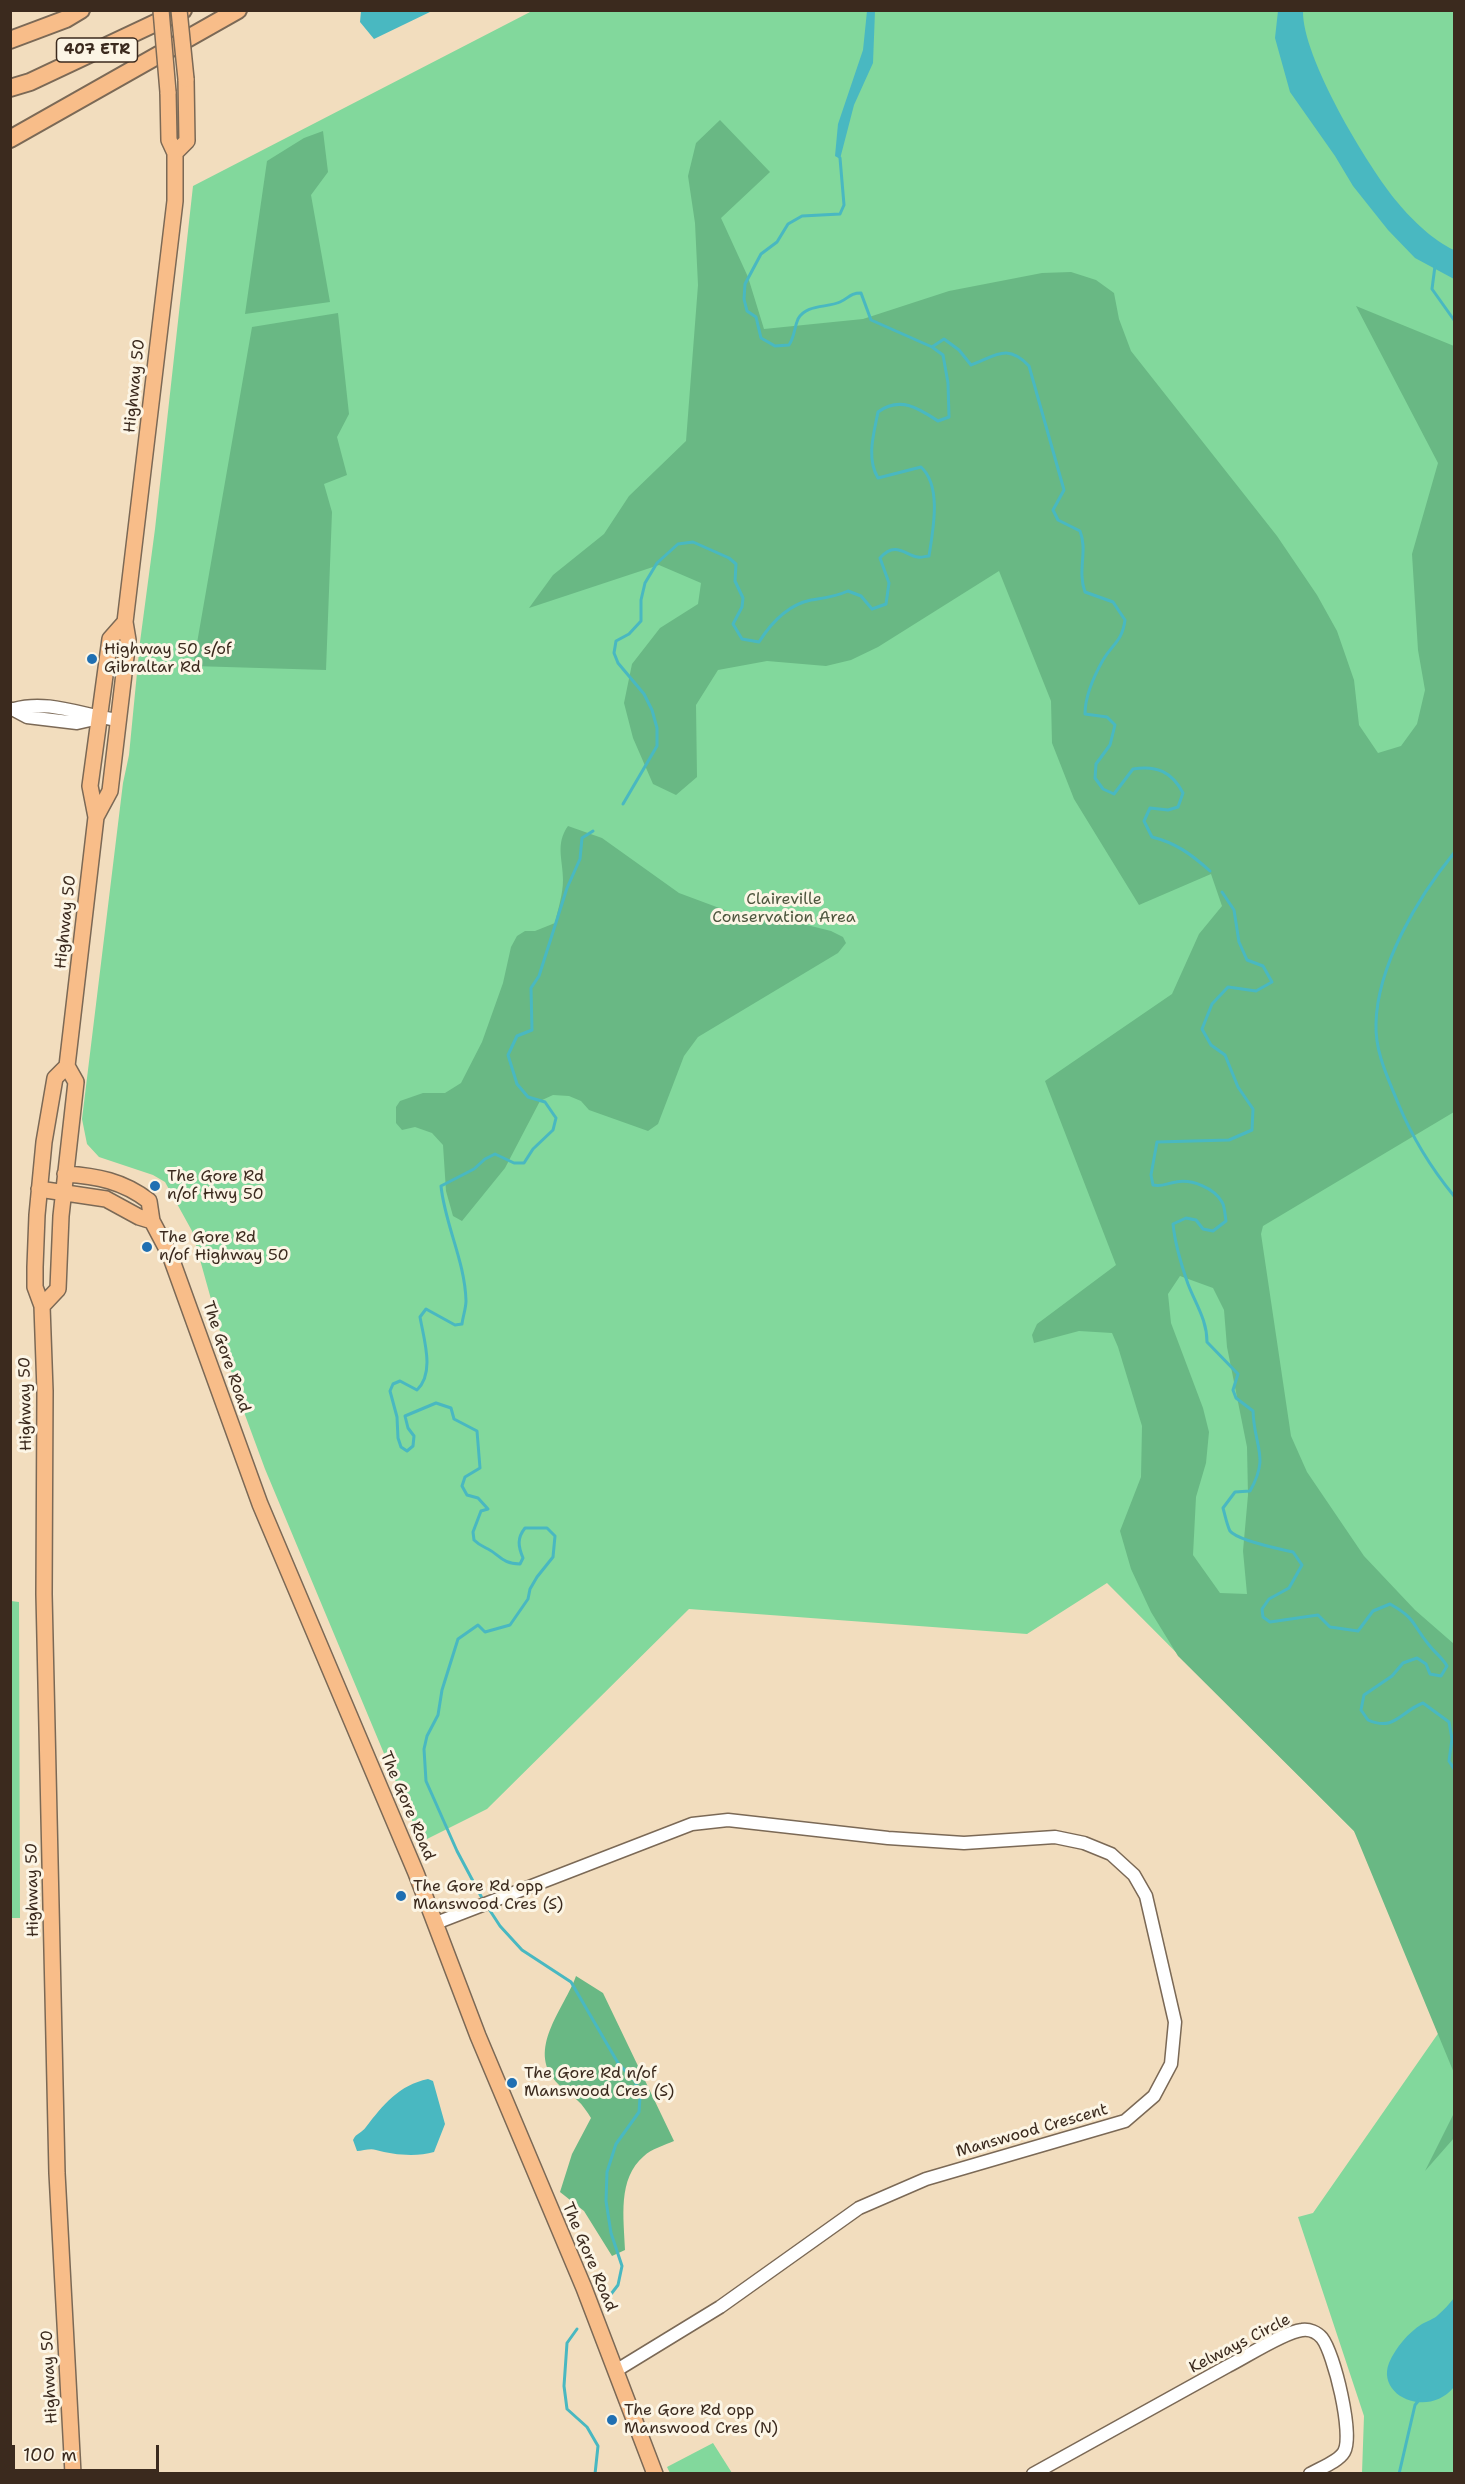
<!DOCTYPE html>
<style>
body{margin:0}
#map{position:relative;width:1465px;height:2484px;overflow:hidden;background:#f2ddbe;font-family:"Shantell Sans",sans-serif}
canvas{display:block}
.frame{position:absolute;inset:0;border:12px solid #3b2a1e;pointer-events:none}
.scale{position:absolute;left:12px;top:2445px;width:147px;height:27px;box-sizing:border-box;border:3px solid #3b2a1e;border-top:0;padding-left:8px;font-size:18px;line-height:21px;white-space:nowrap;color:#3b2a1e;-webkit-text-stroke:4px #fcf5e5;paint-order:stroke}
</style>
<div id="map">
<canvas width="1465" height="2484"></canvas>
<div class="frame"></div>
<div class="scale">100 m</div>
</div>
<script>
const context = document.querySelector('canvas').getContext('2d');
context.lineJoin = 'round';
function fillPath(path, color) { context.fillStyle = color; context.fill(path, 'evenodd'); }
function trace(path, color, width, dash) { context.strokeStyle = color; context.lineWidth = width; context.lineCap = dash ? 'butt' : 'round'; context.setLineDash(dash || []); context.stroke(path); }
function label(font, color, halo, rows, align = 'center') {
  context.font = font + ' "Shantell Sans",sans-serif'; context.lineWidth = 6; context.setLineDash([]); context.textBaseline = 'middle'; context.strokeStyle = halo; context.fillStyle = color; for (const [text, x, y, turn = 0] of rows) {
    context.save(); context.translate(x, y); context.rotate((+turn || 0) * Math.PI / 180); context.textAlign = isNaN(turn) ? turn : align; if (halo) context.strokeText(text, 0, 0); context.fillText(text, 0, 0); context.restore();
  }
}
fillPath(new Path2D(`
 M532,11H1454V2473H1362L1364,2416L1298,2217L1313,2213L1444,2025L1415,1941L1354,1831L1107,1583L1027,1634L689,1609L487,1809L421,1842L265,1469L238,1396L192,1231L165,1182L153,1175L99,1157L87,1144L82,1119L123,783L129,755L140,642L155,529L193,186Z
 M11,1601L19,1602L20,1918H10Z
 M713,2443L732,2473H670L667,2467Z`), '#82d89c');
fillPath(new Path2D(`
 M720,120L770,172L721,218L748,277L764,329L863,319L949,291L1042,273L1071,272L1096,280L1114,293L1119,319L1131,351L1277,536L1317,595L1337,631L1354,680L1359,725L1378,753L1401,746L1417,724L1425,690L1418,650L1412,554L1438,463L1356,306L1454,346V1112L1263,1226L1261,1234L1291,1436L1307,1472L1364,1556L1415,1610L1454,1644V2073L1354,1831L1178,1656L1151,1612L1131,1569L1120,1531L1141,1477L1142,1426L1118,1347L1112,1333L1079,1331L1034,1343L1032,1335L1037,1324L1116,1265L1045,1081L1172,994L1199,934L1222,906L1211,874L1139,905L1074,799L1052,743L1051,701L999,571L878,647L851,660L826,666L767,661L718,670L696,705L697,777L676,795L653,784L633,738L624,703L632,664L660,628L698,604L701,583L659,565L529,608L553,575L604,534L629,496L686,441L698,285L695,223L688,176L696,143ZM1180,1276L1213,1288L1224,1310L1227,1347L1247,1447L1248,1495L1243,1551L1247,1594L1220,1593L1193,1555L1196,1497L1206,1463L1209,1432L1203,1408L1171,1323L1168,1294Z
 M323,131L328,172L311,195L330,302L245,314L267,161L304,138Z
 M338,313L349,414L337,437L347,475L324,484L332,512L326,670L193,666L252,327Z
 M568,826L602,838L679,893L730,912L779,918L831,931L843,937L846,943L838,953L698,1037L684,1056L658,1124L648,1131L589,1110L581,1101L569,1096L553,1095L540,1101L505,1168L462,1221L453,1216L446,1191L443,1145L432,1133L415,1127L402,1130L396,1123V1107L400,1101L423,1093H445L461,1083L482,1042L503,983L511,947L517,936L525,931H535L555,923C558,909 563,894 563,880C563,860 555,844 568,826Z
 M576,1976L603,1993L674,2141C665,2145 651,2149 644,2156C617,2179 624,2218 625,2250L612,2256L584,2211L560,2192L572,2154L591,2118C587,2112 583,2105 577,2100C570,2093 559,2087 553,2078C529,2046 565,2007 576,1976Z
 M1454,2113V2138L1425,2171Z`), '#69b884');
fillPath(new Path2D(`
 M361,11V10L432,11L374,39L360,22Z
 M867,11H875L873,63L854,105L840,159L835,156L838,124L863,50Z
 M1278,11H1303C1302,57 1367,166 1398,203C1412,220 1434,241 1454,250V279L1415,258L1388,230L1353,186L1335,156L1290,92L1275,38Z
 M428,2079L433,2081L445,2124L434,2152C417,2157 393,2155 376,2150C370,2148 363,2151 357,2151L353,2140C356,2133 362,2133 366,2127C383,2105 399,2085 428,2079Z
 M1454,2298V2387C1428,2419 1376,2396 1389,2363C1396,2347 1408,2333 1422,2324C1427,2321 1434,2319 1438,2315C1444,2310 1449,2304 1454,2298Z`), '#49b8c1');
trace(new Path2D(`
 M1435,266L1432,289L1454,320
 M932,347L944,339L959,350L971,365C996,356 1007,343 1029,366L1064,490L1053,510L1058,520L1080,531C1088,551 1077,570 1085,592L1113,602L1125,620C1122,642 1113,643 1103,660C1094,676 1085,697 1085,714L1107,717L1115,725L1110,745L1096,764L1095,778L1103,789L1114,794L1133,769C1157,765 1172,772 1183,793L1178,807L1168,810L1150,808L1144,821L1152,837C1176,843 1191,854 1210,871
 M623,804L657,746V728L652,710L644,694L618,663L614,653L616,641L629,634L641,621V600L645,583L657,563L678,544L693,542L729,558L736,564L735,581L743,598L742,607L733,624L742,639L759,642C771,623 787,605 811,600C824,598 835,597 848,591L861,596L872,609L886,604L889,583L880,558C896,540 906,556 918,557C922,558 925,556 929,556C933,530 942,486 921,467L878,478C866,458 874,433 878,412C900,396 918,408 938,421L949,417L948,383L943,355L932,347L871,320L861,293C850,293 849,298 840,302C827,308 806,304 798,319C794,328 795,336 789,345L775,346L761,338L756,317L747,311L744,299L745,284L761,254L777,242L788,224L802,216L840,214L844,205L840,158
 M1454,853C1418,897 1377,966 1376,1024C1375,1052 1388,1078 1398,1103C1412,1137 1431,1168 1454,1196
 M1222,892L1234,910L1239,942L1247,960L1263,966L1272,982L1256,991L1228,987L1212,1004L1202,1029L1211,1045L1225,1055L1238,1087L1253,1109L1252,1130L1229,1140L1157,1142L1151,1175L1153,1185C1163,1187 1167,1183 1176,1182C1192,1179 1214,1188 1222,1202C1225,1207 1225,1216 1226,1221L1213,1231L1203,1229L1196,1220L1186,1218L1173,1224C1175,1244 1181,1264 1188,1284C1196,1305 1207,1320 1207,1342L1238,1374L1233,1390L1236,1398L1253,1411C1254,1447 1270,1456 1250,1491L1235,1492L1223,1508C1225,1515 1227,1525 1230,1531C1238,1541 1280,1549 1293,1552L1302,1565L1289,1588L1269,1599L1262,1609L1263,1617L1270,1622L1318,1615L1330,1627L1358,1631L1373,1611L1390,1604C1417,1619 1412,1625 1429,1645C1435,1653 1442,1657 1447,1666L1441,1676L1430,1674L1426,1664L1417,1658L1403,1663L1392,1676L1364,1695L1361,1710L1368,1720C1395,1732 1401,1711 1423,1703L1449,1722L1452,1739L1449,1761L1454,1769
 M483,1900L457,1851L426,1781L424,1749L427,1736L438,1715L442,1690L458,1639L478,1625L485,1632L510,1625L528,1599L530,1589L537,1577L553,1557L555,1536L547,1528H525C517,1538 518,1546 523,1558L520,1564C502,1564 500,1555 488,1549C482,1546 479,1545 474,1540L473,1532L481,1511L488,1509L478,1498L467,1495L462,1486L465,1477L480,1468L477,1431L454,1419L451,1408L436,1403L405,1416L408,1428L414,1436L413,1446L407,1451L401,1447L398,1438L397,1417L390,1391L393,1384L400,1381L417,1390C435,1373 424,1340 420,1317L426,1309L455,1325L462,1324C463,1316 466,1308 466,1301C465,1261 445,1225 441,1186L474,1169L485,1159L495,1154L514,1163H524L533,1149L553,1130L556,1118L545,1102L528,1097L517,1084L508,1055L517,1036L532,1030L531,988L539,976L567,888L580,859L582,838L593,831
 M487,1906L500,1926L522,1950L571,1982L618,2063L635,2081L640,2097L639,2112L616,2144L607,2172L606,2201L611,2233L622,2266L618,2285L608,2298
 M577,2329L567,2343L564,2386L567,2409L587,2427L598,2446L595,2474
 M1399,2474L1415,2405L1419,2400`), '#49b8c1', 3);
const minor = new Path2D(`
 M12,709L27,717L77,723L99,718
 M14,709C49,699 84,716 118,720
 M436,1923L692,1824L728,1820L888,1838L964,1843L1055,1837L1084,1843L1111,1854L1134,1875L1146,1896L1175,2022L1171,2064L1154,2096L1125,2121L926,2179L859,2208L720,2307L617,2370
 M1033,2474C1098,2438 1163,2402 1228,2366C1246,2357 1284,2332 1302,2330C1309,2329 1317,2332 1322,2338C1334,2353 1354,2435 1344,2452C1338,2462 1320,2468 1310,2474`);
const major = new Path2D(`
 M175,153L187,141L186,79
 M96,817L110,791L128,640L125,622L175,201V153L169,140L168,92
 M67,1066L55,1078L44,1142L37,1215L35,1267V1287L42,1306L45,1391L44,1594L57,2173L73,2474
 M65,1174C97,1176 123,1181 149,1201L152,1221L170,1255L260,1504L416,1873L478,2036L584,2288L655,2474
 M39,1189L106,1199L139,1217L152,1221
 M42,1306L58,1289L61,1216L76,1082L67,1066L96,817L90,786L110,639L125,622`);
const highway = new Path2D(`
 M10,40L66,19L81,10
 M10,88L30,82L183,10
 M10,139L238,10`);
trace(minor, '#7b6956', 15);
trace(major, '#7b6956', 18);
trace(highway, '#7b6956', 20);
trace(minor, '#fff', 12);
trace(major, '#f8bd89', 15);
trace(highway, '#f8bd89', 16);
const majorBridge = new Path2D(`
 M161,10L168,92
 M179,10L186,79`);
trace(majorBridge, '#7b6956', 18, []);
trace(majorBridge, '#f8bd89', 15);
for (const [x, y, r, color] of [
 [92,659,6,"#1f6fb2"],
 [155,1186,6,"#1f6fb2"],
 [147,1247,6,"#1f6fb2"],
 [401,1896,6,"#1f6fb2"],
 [512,2083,6,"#1f6fb2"],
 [612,2420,6,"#1f6fb2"]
]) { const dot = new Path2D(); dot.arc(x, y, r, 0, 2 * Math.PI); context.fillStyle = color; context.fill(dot); trace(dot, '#fcf5e5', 2); }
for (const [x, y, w] of [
 [97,50,81]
]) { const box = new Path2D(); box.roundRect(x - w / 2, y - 12, w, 24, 4.5); context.fillStyle = '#fcf5e5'; context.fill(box); trace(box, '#3b2a1e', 1.5); }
label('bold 15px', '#3b2a1e', null, [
 ["407 ETR",97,50]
]);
label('16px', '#3b2a1e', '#fcf5e5', [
 ["Highway 50",135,386,-84],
 ["Highway 50",66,922,-84],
 ["The Gore Road",226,1357,71],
 ["Highway 50",26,1404,-91],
 ["The Gore Road",407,1806,67],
 ["Highway 50",33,1890,-91],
 ["Manswood Crescent",1032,2131,-16],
 ["The Gore Road",589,2257,67],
 ["Kelways Circle",1240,2344,-27],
 ["Highway 50",50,2377,-93]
]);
label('16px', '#3b2a1e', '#fcf5e5', [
 ["Highway 50 s/of",104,650],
 ["Gibraltar Rd",104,668],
 ["The Gore Rd",167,1177],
 ["n/of Hwy 50",167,1195],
 ["The Gore Rd",159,1238],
 ["n/of Highway 50",159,1256],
 ["The Gore Rd opp",413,1887],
 ["Manswood Cres (S)",413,1905],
 ["The Gore Rd n/of",524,2074],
 ["Manswood Cres (S)",524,2092],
 ["The Gore Rd opp",624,2411],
 ["Manswood Cres (N)",624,2429]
], 'left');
label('16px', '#4d563e', '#fcf5e5', [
 ["Claireville",784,900],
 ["Conservation Area",784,918]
]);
</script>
